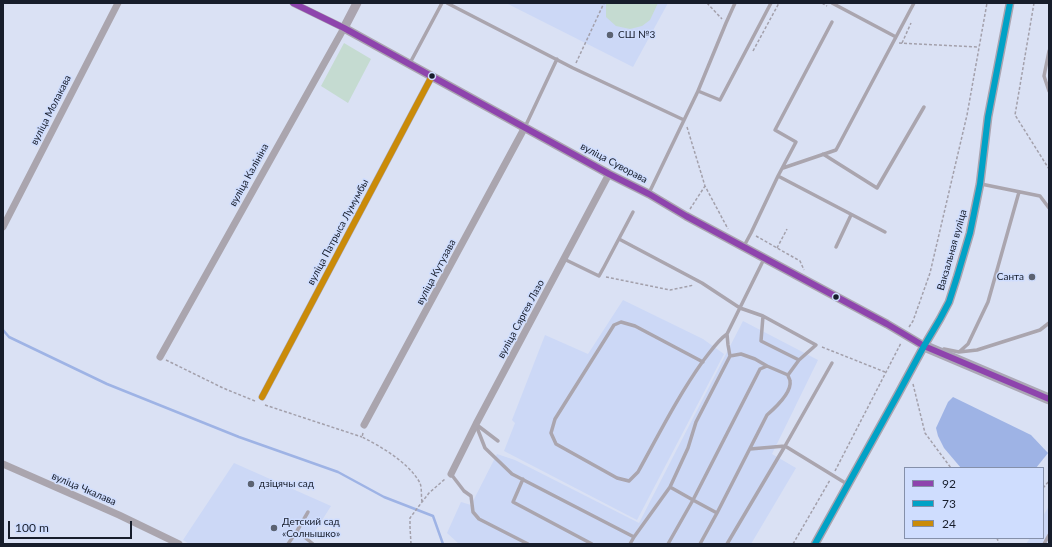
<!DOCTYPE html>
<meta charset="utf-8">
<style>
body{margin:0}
#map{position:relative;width:1052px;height:547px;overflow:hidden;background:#dae1f4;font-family:Lato,sans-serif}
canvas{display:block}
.frame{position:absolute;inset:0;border:4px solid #171d2b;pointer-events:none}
.legend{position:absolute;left:904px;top:467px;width:140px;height:72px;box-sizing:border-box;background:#cfddfe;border:1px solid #8590aa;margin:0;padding:5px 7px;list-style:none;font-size:12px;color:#171d2b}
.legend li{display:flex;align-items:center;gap:8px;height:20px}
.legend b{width:20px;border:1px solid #8590aa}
.scale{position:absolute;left:8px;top:521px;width:124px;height:18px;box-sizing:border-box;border:2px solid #171d2b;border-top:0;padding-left:5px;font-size:12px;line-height:14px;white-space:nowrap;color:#171d2b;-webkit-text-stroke:3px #cfddfe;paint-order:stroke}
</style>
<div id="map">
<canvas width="1052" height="547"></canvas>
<div class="frame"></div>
<ul class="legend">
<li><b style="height:5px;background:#8e44ad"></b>92</li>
<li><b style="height:5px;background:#01a2c6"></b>73</li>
<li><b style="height:5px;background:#ca8b09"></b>24</li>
</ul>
<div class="scale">100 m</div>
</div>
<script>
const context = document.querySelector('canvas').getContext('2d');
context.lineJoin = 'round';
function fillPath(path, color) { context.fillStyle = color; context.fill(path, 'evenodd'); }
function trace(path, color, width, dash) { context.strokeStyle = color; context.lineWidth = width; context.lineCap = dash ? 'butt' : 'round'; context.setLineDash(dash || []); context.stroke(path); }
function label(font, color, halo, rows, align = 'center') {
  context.font = font + ' Lato,sans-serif'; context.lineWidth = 3; context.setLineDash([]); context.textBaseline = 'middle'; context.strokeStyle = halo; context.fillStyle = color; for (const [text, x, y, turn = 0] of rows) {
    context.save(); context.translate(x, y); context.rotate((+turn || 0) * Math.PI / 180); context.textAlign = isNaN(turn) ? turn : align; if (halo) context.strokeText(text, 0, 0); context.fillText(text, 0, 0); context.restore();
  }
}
fillPath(new Path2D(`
 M506,3H668L633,67Z
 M623,300L703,339L724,354L637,520L504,451L515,423L512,420L545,335L588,354Z
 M743,321L818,360L772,454L796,468L751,544H459L447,533L461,502L471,505L497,454L515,460L639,523Z
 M234,463L331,506L307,544H189L183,540Z
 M1049,506V544H1026L1030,538H1043V516Z`), '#ccd8f6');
fillPath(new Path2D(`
 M606,3H658L650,20L642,26L630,29L616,26L606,17Z
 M344,43L371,59L348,103L321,86Z`), '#c5dbd1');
fillPath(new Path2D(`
 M953,397L1031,435L1048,453L1036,468H961L944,448L938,436L936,428L948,402Z`), '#9eb3e5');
trace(new Path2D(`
 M3,330L9,337L107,384L239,437L338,472L384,497L433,516L443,544`), '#9eb3e5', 2.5);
trace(new Path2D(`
 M707,3L722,19
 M822,3L827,6
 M1034,3L1015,115L1049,169
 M899,43L979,47
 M902,43L911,23
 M753,51L779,3
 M576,63L604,3
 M687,127L705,186L728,229
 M690,209L705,186
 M756,236L800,261L804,270
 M777,248L787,229
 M606,277L670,290L694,285
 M909,327L913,321L930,273L967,115L987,3
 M822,347L885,372
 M166,360L223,388L255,401
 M913,384L925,433L951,468
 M265,405L362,437
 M363,433L362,437C382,447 409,463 420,483C422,488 421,496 422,502
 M835,471L901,343
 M1043,488L1049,481
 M997,538L999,544
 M411,544L410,527V518L422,502L429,493L445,479
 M793,544L830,480`), '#a3a0ab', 1.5, [3, 2]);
trace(new Path2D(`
 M447,3L573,68L684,120
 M832,3L896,37
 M1049,51L1044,76L1049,91
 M410,63L442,3
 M698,91L720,100L771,3
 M525,127L557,59
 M823,154L877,188L924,107
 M783,168L836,150L914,3
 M778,176L885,232
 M981,184L1040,196L1049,208
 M649,193L698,91L726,23L735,3
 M619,239L702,283L740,308L763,316L816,345L799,360
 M744,246L751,233L778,176L796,142L775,130L832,22
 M836,247L851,215
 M564,259L599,276L604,267L633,212
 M763,316L761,341L799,360L788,375
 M944,349L959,352L977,350L1040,330L1049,323
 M959,352L968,344L988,302L1019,192
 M730,356L741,354L755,359L767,366
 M703,362L635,326L621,322L614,325L555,419L551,433L556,444L617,478L629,481L638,472C659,434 678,396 703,361C711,351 717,341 727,334
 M832,363L785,446L847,484
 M476,425L485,448L512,474L634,537
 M477,425L498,441
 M750,449L785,446
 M451,474L464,491L471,496L473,512L479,519L528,544
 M523,479L513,502L592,544
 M308,512L297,531L313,544
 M288,544L297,531
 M630,544L634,537L670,487L688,448L696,422L730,356L728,345L727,334L764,259
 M668,544L693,500L670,487
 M700,544L717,513L693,500L760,369L767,366L788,375C788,377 790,379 790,381C792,392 775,408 767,415L717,513
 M727,544L785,446
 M1044,544L1049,535`), '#aaa5ae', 3.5);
trace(new Path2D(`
 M3,227L118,3
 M160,357L344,28L293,3
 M262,397L432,76
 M364,425L525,127
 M3,464L119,515L179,544
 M451,474L476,424L609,174`), '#aaa5ae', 7);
trace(new Path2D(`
 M357,3L344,28L609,174L649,194L686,216L887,324L924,346
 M815,544L897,396L924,346L940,319L949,302L957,277L970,233L980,184L988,117L1010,3`), '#aaa4b0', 9);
trace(new Path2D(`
 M924,346L1049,399`), '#aba7b5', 11);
trace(new Path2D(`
 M293,3L344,28L609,174L649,194L686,216L887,324L924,346L1049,399`), '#8e44ad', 6);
trace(new Path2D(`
 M815,544L897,396L924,346L940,319L949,302L957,277L970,233L980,184L988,117L1010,3`), '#01a2c6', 6);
trace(new Path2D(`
 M262,397L432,76`), '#ca8b09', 6);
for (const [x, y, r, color] of [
 [610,35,4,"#5b6271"],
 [432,76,3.5,"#171d2b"],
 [1032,277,4,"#5b6271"],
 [836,297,3.5,"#171d2b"],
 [251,484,4,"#5b6271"],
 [274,528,4,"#5b6271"]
]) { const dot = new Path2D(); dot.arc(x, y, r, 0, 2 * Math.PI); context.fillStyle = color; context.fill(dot); trace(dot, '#cfddfe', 1.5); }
label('10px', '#171d2b', '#cfddfe', [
 ["СШ №3",618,35],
 ["Санта",1024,277,"right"],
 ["дзіцячы сад",259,484],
 ["Детский сад",282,522],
 ["«Солнышко»",282,534]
], 'left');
label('10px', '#171d2b', '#cfddfe', [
 ["вуліца Молакава",51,110,-63],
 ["вуліца Суворава",614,163,28],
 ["вуліца Калініна",249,175,-61],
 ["вуліца Патрыса Лумумбы",338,232,-62],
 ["Вакзальная вуліца",952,250,-74],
 ["вуліца Кутузава",436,272,-62],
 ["вуліца Сяргея Лазо",521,319,-62],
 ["вуліца Чкалава",84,489,23]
]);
</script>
